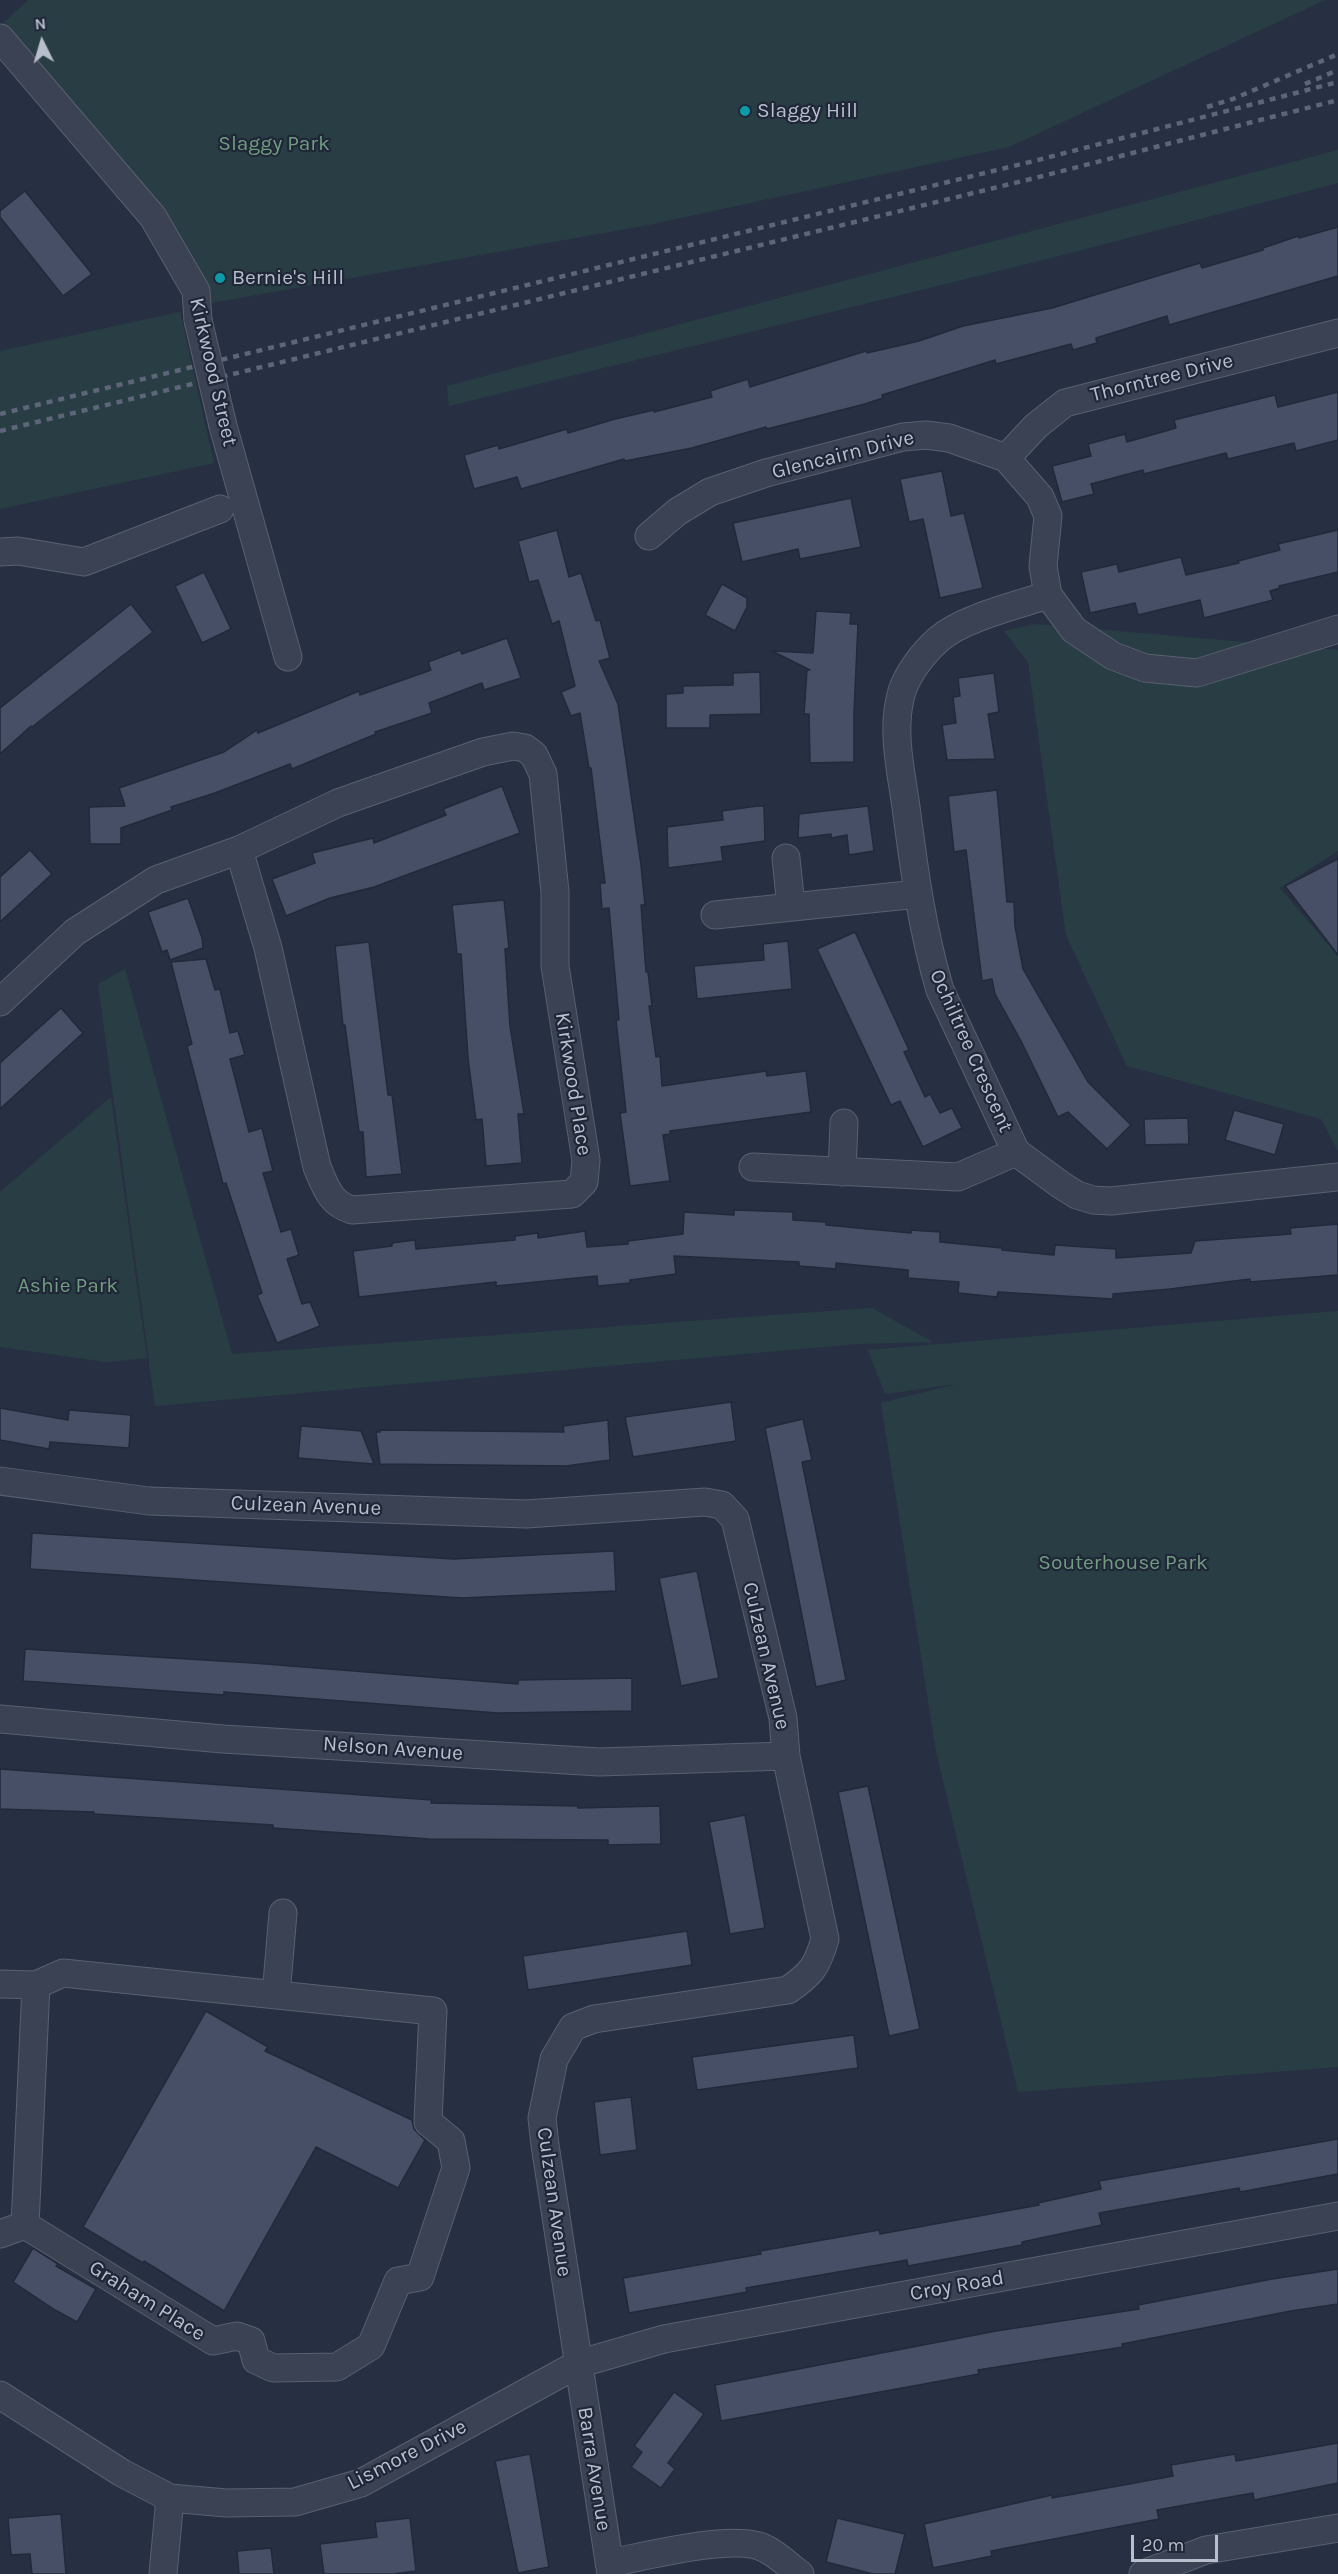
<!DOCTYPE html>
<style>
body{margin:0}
#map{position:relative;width:1338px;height:2574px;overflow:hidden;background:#273043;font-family:Karla,sans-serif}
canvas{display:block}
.north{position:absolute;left:12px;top:12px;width:60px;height:60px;-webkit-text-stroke:4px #202738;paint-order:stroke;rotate:355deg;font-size:16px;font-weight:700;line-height:24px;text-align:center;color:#b8becc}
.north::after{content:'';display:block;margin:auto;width:21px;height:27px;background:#b8becc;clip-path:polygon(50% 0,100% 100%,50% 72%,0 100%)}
.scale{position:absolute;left:1131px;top:2535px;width:87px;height:27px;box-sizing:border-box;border:3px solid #b8becc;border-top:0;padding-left:8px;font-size:18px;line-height:21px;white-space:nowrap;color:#b8becc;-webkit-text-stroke:4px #202738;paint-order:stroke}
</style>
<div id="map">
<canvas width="1338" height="2574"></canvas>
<div class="north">N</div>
<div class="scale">20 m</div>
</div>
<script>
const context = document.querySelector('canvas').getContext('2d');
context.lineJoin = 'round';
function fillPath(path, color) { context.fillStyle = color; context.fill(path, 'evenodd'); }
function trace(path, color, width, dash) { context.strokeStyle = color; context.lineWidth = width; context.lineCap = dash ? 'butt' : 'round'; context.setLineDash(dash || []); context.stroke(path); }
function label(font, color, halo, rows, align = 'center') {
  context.font = font + ' Karla,sans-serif'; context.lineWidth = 4.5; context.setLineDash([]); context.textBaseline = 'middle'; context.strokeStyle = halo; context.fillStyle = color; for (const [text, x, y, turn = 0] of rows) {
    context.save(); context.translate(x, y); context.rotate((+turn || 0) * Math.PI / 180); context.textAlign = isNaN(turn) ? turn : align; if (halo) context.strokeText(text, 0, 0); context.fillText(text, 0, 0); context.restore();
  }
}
fillPath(new Path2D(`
 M28,0H1325L1009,147L648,225L211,303L3,23Z
 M1338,150V183L1051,258L449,406L447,386Z
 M180,312L214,463L0,509V351Z
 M1036,624L1338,650V851L1280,888L1338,956V1151L1321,1119L1127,1066L1066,935L1028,662L1004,631Z
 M125,969L232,1354L872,1308L933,1342L857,1344L155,1406L98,984Z
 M111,1097L147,1358L107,1362L0,1347V1192Z
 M1338,1311V2067L1018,2092L936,1751L881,1403L956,1384L885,1394L868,1350Z`), '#293e44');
const building = new Path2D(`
 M25,191L92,274L63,296L0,217V211Z
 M1338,227V276L1169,325L1167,316L1096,338L1097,343L1073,350L1071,344L996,364L995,360L882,395L883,398L865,404L767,429L766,427L692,448L625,461L624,459L521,489L517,477L474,489L464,455L498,445L499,449L567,429L568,433L615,419L654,410V412L712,397L710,391L748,379L750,387L866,351L867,353L919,341L963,326L1052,308L1200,263L1202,268L1263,250V248L1298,236L1299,238Z
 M1338,392V440L1296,451L1294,443L1228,459L1226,453L1144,474L1143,470L1091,484L1094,494L1062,502L1052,466L1091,456L1088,444L1125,434L1127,442L1176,428L1174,420L1275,395L1278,407Z
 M942,471L951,516L964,513L983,588L940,598L923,519L909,522L900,479Z
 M851,498L861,547L800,559L798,549L742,562L733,523Z
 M557,530L569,577L581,573L596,621L600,620L610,658L599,661L618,704L641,865L645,905H641L646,972H648L652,1006H649L656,1057L660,1056L662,1086L766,1071L767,1076L806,1071L811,1112L670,1131V1134L663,1135L670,1181L630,1186L620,1113L626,1112L616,1020H619L609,908L602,909L600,883H605L591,768H589L580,713L571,716L561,692L575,686L559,621L552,624L538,580L529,582L518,541Z
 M1338,530V572L1279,586L1280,588L1270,591L1273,600L1204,618L1200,600L1138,615L1135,603L1090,613L1081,572L1117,564L1119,572L1181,557L1186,575L1239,563L1238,561L1280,550L1278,544Z
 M204,572L231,629L202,643L175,586Z
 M722,584L747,598V607L735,631L705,615Z
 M131,604L153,632L32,727L31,726L0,754V708Z
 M816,611L851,613L850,624H858L854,713V762L810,763L809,714H804L807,670H810L772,651L813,653Z
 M507,638L521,678L484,690L482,683L429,703L432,713L375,732L376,734L292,769L290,764L215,793L171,807L172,810L121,828V844H90L89,807L125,806L119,788L224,752L257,730L258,733L359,691L360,695L431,670L428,662L460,650L462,654Z
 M760,672L761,714L710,715V728H666V694L683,693V686L733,685V673Z
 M994,673L999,712L988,714L995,759L947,760L942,725L956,723L953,697L960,696L958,678Z
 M502,786L520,833L374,887L330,898L286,916L272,879L315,863L312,853L373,838L374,843L446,815L443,809Z
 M997,790L1007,902H1014L1015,926L1023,969L1088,1082L1131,1125L1107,1149L1068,1112L1058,1117L1021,1041L995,994L992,979L982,981L966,850L954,852L948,796Z
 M757,806H764L765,841L721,847L723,861L668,868L667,827L723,820L722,811Z
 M868,806L874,851L849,855L847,835L831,838V834L798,838L799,814Z
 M30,850L52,874L0,922V877Z
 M1338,859V955L1285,886Z
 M188,898L202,938L203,948L170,960L167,950L162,952L148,912Z
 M504,900L509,948L505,949L510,1026L524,1114H518L522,1163L486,1166L482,1119L476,1120L468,1058L461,954H457L452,905Z
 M855,932L909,1050L904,1052L925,1097L930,1094L940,1113L952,1108L962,1128L923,1147L900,1101L891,1105L817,949Z
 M788,941L792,989L697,999L694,966L764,960L763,944Z
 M369,942L388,1095H392L402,1174L366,1177L363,1132H359L345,1025L343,1026L335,946Z
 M206,959L215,990L220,989L230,1033L238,1031L245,1055L230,1059L249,1132L262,1128L273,1171L263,1173L281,1232L291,1229L299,1255L287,1259L302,1304L310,1302L320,1326L277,1343L257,1295L262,1293L226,1183L223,1184L187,1046L192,1044L171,962Z
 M61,1008L83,1033L0,1109V1063Z
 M1234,1110L1284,1124L1275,1155L1225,1140Z
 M1188,1118L1189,1144L1145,1145L1144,1119Z
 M734,1210L793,1212V1220L826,1222V1225L911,1233V1230L940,1232V1242L1002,1248V1250L1054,1255L1055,1245L1116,1249V1258L1191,1253L1195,1241L1291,1234L1290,1228L1338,1224V1275L1250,1282V1279L1170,1289L1113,1294V1299L998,1292L997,1297L958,1293L959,1282L908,1278V1270L836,1263V1269L799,1266V1262L674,1256L676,1274L630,1280V1283L598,1286L597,1276L496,1286V1282L359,1297L353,1251L392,1246V1243L415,1240L416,1249L515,1240V1236L538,1233V1238L585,1231L587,1247L628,1244V1241L683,1234L684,1212L734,1215Z
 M731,1402L736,1441L633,1457L625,1417Z
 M0,1408L68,1420L69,1410L131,1415L129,1448L50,1442L49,1449L0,1440Z
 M803,1419L812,1460L802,1462L846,1680L816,1687L765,1428Z
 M608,1420L610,1460L566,1466L380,1464L376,1432H380V1430L564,1432L563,1426Z
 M301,1426L361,1431L374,1464L298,1458Z
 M32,1533L454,1559L614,1551L616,1591L462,1598L30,1569Z
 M697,1571L719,1678L681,1686L659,1578Z
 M25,1649L253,1663L518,1684V1680L632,1678V1711L498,1713L224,1692V1695L23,1681Z
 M0,1769L432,1800L431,1803L578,1806V1808L660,1806L661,1844L608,1845V1840L429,1839L273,1828V1825L94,1814V1812L0,1809Z
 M868,1786L920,2029L889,2036L838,1792Z
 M745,1815L765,1928L730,1934L709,1822Z
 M687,1931L692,1965L528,1990L523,1956Z
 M206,2011L268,2047L265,2051L412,2120L414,2129L425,2140L398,2188L316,2147L224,2311L144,2261L143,2263L83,2227Z
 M854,2035L858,2068L697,2090L692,2057Z
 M631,2097L637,2150L600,2155L594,2102Z
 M1338,2139V2174L1240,2192L1239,2188L1099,2213L1102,2225L1022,2242V2245L908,2266L907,2260L746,2288L747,2292L629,2313L623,2278L761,2254L760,2251L879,2230L880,2234L1039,2205L1038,2203L1101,2189L1099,2181Z
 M33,2248L58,2264L56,2266L96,2289L77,2322L55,2310L13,2282Z
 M1338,2269V2304L1291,2311L1122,2344L1123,2347L978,2370L979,2374L721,2421L715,2385L996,2331L1139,2309L1138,2305L1272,2279Z
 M674,2392L704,2414L668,2463L675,2469L661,2488L631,2467L642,2452L634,2446Z
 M1338,2443V2483L1254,2500L1253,2493L1157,2510L1159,2519L991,2551L992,2556L933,2568L924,2524L1052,2495V2498L1173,2476L1171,2465L1235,2454L1236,2461Z
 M530,2454L549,2567L518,2573L495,2461Z
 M61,2514L66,2574H32L30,2554L11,2555L8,2518Z
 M410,2518L416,2571L393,2574H324L320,2544L377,2537L375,2522Z
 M837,2518L905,2534L895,2574H873L826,2562Z
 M271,2548L274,2574H239L237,2551Z`);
fillPath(building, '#464f65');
trace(building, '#22293a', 1.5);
const street = new Path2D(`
 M0,38L153,217L196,291L198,320
 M223,426L288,657
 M1006,458L1036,426L1065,403L1338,333
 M649,536L677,512L710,492L766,473L903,437L926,435L949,438L1006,458L1040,497L1048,516L1043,566L1048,595L1074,630L1113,656L1145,668L1197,673L1338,629
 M0,552L18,551L84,562L220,509
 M1048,595C1018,605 963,618 939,639C923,653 904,677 900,699C892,734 901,771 906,807C914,868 922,930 940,990L1016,1152L1061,1185L1077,1195L1093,1200L1111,1201L1338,1177
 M786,858L791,906
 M715,915L918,894
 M0,1002L75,932L156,880L239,850L338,803L483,752L513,746L525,748L534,755L543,774L555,892V966L586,1160L584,1182L572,1194L352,1210C330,1203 326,1188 317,1167L268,948L239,850
 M753,1167L958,1177L1016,1152
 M842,1172L844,1123
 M0,1481L149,1501L526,1514L705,1502L722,1505L735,1519L783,1718L786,1756L825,1939C817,1967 811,1974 788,1990L594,2019L573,2027L554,2059L542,2118L545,2145L611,2574
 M0,1719L223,1739L599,1762L786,1756
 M0,1984L36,1985L63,1973L433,2011L428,2122L451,2141L456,2168L420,2277L398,2281L371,2346L337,2367L273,2368L256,2360L251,2341L237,2336L213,2341L25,2225L0,2234
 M276,1995L283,1913
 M25,2225L36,1985
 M0,2395L122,2473L170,2498L226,2503L295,2502L361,2483L578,2364L664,2339L1338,2216
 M609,2563C644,2557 737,2532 766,2549C778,2555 789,2566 800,2574
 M163,2574L170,2498
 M1143,2574L1206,2550L1338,2528`);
trace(street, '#596070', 29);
trace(street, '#3b4253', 27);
trace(new Path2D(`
 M1305,84L1338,70
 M1207,107L1233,99L1338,54
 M0,414L1038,160L1338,82
 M0,431L1039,177L1338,100`), '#5d6679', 4.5, [6, 6]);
const streetBridge = new Path2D(`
 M198,320L223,426`);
trace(streetBridge, '#596070', 29, []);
trace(streetBridge, '#3b4253', 27);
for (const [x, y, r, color] of [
 [745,111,6,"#0f9aa8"],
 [220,278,6,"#0f9aa8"]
]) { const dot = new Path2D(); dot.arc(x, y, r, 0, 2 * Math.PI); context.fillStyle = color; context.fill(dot); trace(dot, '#202738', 2); }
label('21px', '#b8becc', '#202738', [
 ["Slaggy Hill",757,111],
 ["Bernie's Hill",232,278]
], 'left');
label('21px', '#709d7f', '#202738', [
 ["Slaggy Park",274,144],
 ["Ashie Park",68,1286],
 ["Souterhouse Park",1123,1563]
]);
label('21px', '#b8becc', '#202738', [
 ["Kirkwood Street",213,372,77],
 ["Thorntree Drive",1162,378,-14],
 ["Glencairn Drive",843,455,-14],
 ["Ochiltree Crescent",971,1051,66],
 ["Kirkwood Place",573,1084,81],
 ["Culzean Avenue",306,1506,2],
 ["Culzean Avenue",766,1656,77],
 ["Nelson Avenue",393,1749,4],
 ["Culzean Avenue",554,2202,82],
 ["Croy Road",957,2286,-10],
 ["Graham Place",147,2301,32],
 ["Lismore Drive",407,2455,-27],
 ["Barra Avenue",594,2469,81]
]);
</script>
